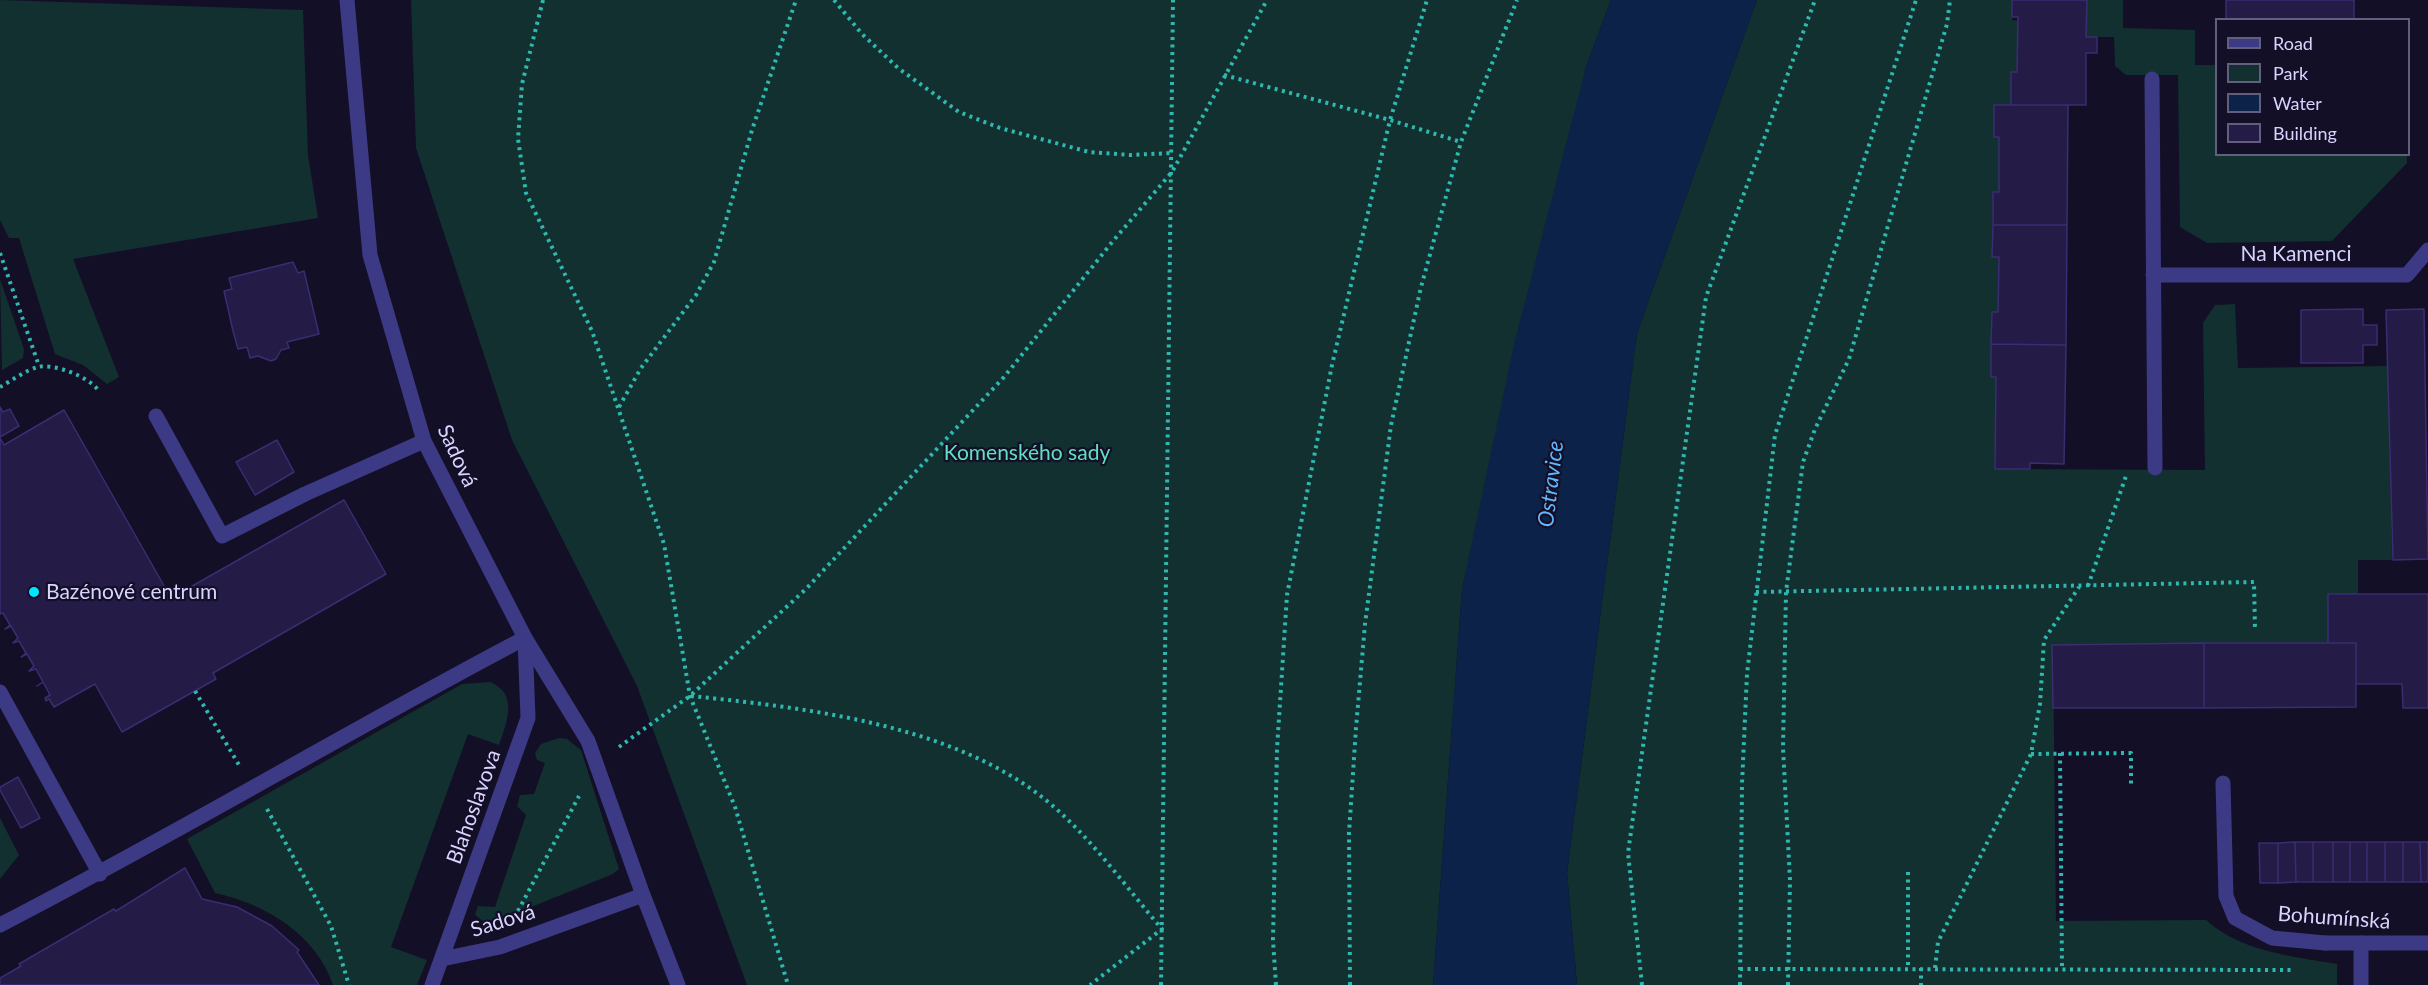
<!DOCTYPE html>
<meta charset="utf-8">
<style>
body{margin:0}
#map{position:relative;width:2428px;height:985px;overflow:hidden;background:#130f26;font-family:Lato,sans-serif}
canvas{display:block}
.legend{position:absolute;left:2215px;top:18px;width:195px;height:138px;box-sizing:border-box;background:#130f26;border:2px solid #625e7d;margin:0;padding:8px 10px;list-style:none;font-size:18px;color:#d9d4ff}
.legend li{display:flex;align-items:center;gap:12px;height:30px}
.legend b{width:30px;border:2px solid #625e7d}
</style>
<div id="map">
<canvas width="2428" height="985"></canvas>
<ul class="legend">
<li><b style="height:8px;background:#3d3a85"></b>Road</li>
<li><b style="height:16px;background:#12302f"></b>Park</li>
<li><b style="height:16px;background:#0c2248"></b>Water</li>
<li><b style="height:16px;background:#241b47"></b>Building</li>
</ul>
</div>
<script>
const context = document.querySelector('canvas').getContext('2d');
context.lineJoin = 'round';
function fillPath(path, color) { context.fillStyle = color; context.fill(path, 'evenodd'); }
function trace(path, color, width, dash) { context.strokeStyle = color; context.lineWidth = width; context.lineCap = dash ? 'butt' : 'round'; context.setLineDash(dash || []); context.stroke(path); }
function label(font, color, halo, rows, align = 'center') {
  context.font = font + ' Lato,sans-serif'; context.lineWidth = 4.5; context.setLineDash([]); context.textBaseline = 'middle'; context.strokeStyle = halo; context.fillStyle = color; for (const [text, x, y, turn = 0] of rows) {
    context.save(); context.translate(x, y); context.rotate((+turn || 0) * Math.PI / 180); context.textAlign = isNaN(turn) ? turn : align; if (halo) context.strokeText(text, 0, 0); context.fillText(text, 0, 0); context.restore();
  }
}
fillPath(new Path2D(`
 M0,0L303,10L308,155L318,218L73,259L119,377L107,384L83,365L55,354L19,238H9L0,220Z
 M411,0H1611L1586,67L1462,589L1433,985H747L637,686L512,440L416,148Z
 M1757,0H2012V20L2018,21L2017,72L2011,105H1994V137H1999V192L1993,193L1992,257H1999L1998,312H1992L1991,376L1996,377L1995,469L2205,470L2203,323L2215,305L2235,304L2238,368L2388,366L2392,560H2358V594H2328V643L2053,647L2056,921L2206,920C2242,952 2291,956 2337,964V985H1577L1567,873L1637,333Z
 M2087,0H2123V28L2195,30V65H2216V154H2407V163L2332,241L2207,243L2180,227L2178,75H2126L2115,66L2114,37H2086Z
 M0,279L24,349L23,358L2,370Z
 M490,682C519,694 507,722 499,745L468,734L391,947L427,960L417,985H333C316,934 265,904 215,893L187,839L462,684Z
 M559,738L567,739L581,750L619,869L613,874L499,920L483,921L475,915L478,906L495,907L526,815L517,806L520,795L534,794L545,763L537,760L535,753L541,744Z
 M0,818L19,855L0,879Z`), '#12302f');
fillPath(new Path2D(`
 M1611,0H1757L1637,333L1567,873L1577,985H1433L1462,589L1515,340L1586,67Z`), '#0c2248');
const building = new Path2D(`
 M2012,0H2087L2086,37H2097V53H2086V105H2011V72H2017L2018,17H2012Z
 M2226,0H2354V20H2226Z
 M1994,105H2068L2067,225H1993V192H1999V137H1994Z
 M1993,225H2067L2066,345L1991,344L1992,312H1998L1999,257H1992Z
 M293,262L298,273L304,271L319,334L287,342L289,348L281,350L276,359L271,361L258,356L250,358L247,347L238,349L233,331L224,291L232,289L229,278Z
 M2363,309V325H2377V345H2363V363H2301V310Z
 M2424,309L2428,559L2393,560L2386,310Z
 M1991,344L2066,345L2064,464L2030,463V469H1995L1996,377H1991Z
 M0,407L3,412L10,409L19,426L0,437Z
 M64,410L171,598L344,500L386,574L213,673L216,679L122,732L95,684L54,707L49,699L46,701L45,698L50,695L43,682L37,686L43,682L36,669L29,671L34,666L27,654L21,657L26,653L19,641L13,643L18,638L11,626L5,629L10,625L3,613L0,614V438L4,445Z
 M277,440L294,472L255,495L236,462Z
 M2328,594H2428V708H2403L2402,684H2356V643H2328Z
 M2204,643V708H2053L2052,645Z
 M2204,643H2356V707L2204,708Z
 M18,777L40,818L21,828L0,790V787Z
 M2295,842H2313V882H2296Z
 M2295,842L2296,882L2278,883V843Z
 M2313,842H2333V882H2313Z
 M2333,842H2350V882H2333Z
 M2350,842H2367V882H2350Z
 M2367,842H2385V882H2367Z
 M2385,842H2403V882H2385Z
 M2403,842H2420L2421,882H2403Z
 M2420,842H2428V882H2421Z
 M2259,843H2278V883H2260Z
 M185,868L202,899L237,907L272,926L299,950L297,952L319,985H0V978L21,966L19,964L114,909L116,911Z`);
fillPath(building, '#241b47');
trace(building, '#3b2d73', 1.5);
trace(new Path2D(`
 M543,0L522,84L518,139L526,193L592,331L664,544L690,696L735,807L788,985
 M834,0L862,34L898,68L959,112L1000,128L1089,152L1130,155L1173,153
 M1224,75L1390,120L1461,142
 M0,253L39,366
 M0,387C11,381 26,370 38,367C54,363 89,377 98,390
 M619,407L641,368L696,295L714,262L752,130L796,0
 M2088,586L2127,473
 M1756,592L2254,582L2255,630
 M195,691L239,765
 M691,696C807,708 948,724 1042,797C1087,832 1125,886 1162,929L1090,985
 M619,747L690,696L806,589L1004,377L1113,241L1172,172L1267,0
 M2060,753L2062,968
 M2031,754L2131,753V784
 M267,809L331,926L349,985
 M1908,872V968
 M518,911L579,796
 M1921,968V985
 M1935,968L1938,942L2031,754L2040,704L2044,640L2079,587
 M1740,969L2291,970
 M1161,985L1173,0
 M1276,985L1273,940L1277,749L1287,595L1332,365L1390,120L1427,0
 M1350,985L1349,833L1356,728L1365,624L1391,425L1421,287L1461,142L1517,0
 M1642,985L1628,853L1706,297L1815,0
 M1740,985L1742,784L1747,674L1775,435L1916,0
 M1788,985L1790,880L1783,748L1786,592L1803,462L1815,429L1849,359L1947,24L1950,0`), '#2fb8b0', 4, [3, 4.5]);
trace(new Path2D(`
 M156,416L222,536L305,494L424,441
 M0,692L100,874
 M2223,783L2226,896L2235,918L2272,938L2325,943
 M0,925C177,834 348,731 525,638
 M2361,943V985`), '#3d3a85', 15);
trace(new Path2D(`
 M347,0L370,255L424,441L525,638L588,741L643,895L678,985
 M2152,79L2155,468
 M2153,275H2407L2428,250
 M2325,943H2428
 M442,959L500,947L643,895
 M432,985L528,718L525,639`), '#3d3a85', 15);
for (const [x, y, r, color] of [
 [34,592,6,"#00e5ff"]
]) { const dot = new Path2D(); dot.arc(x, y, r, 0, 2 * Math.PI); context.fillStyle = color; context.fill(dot); trace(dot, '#130f26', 2); }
label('21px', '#d9d4ff', '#130f26', [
 ["Na Kamenci",2296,254],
 ["Sadová",457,456,65],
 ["Blahoslavova",474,807,-70],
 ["Bohumínská",2334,918,4],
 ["Sadová",503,921,-17]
]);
label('21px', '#5fe0c0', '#130f26', [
 ["Komenského sady",1027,453]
]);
label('21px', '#d9d4ff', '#130f26', [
 ["Bazénové centrum",46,592]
], 'left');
label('italic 22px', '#62b6ff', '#130f26', [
 ["Ostravice",1551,484,-83]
]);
</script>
